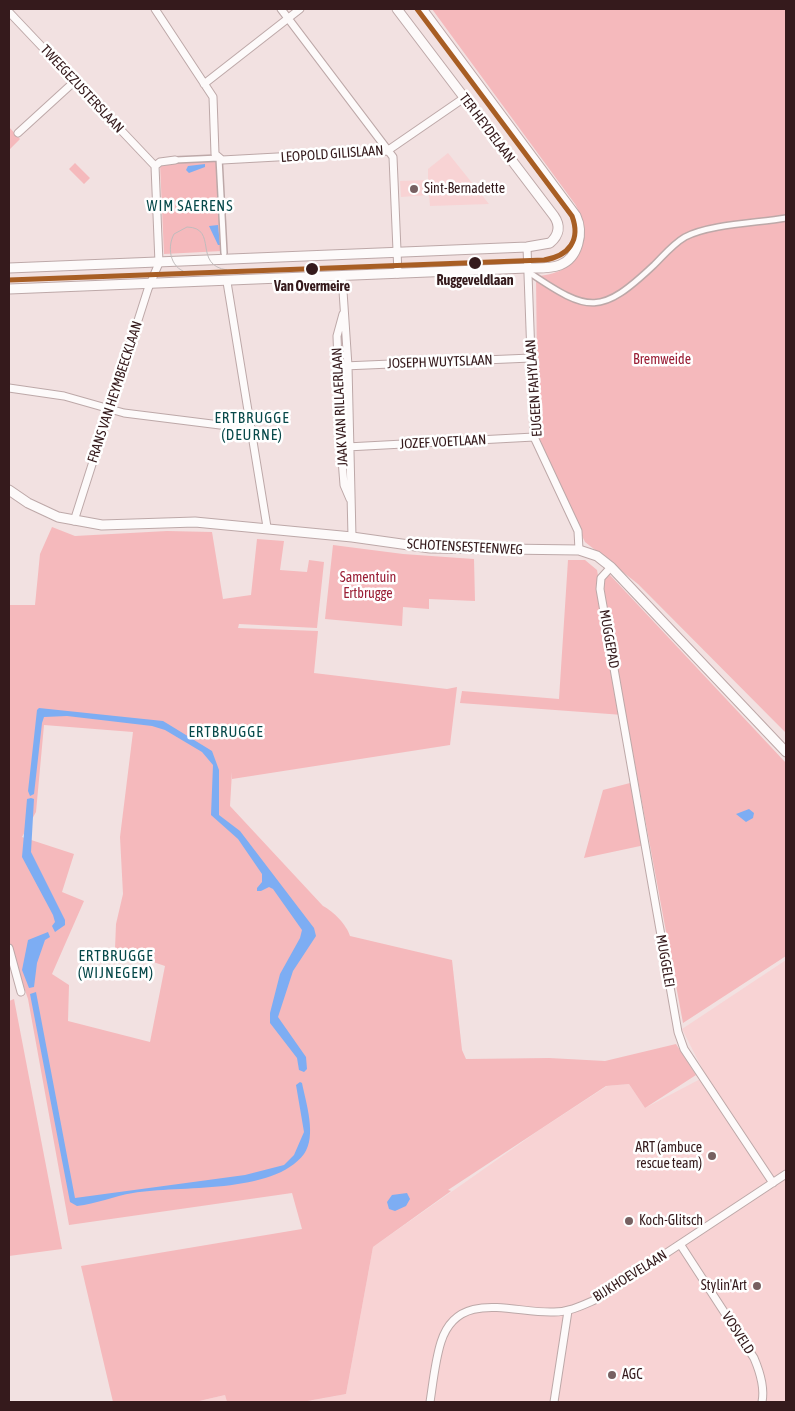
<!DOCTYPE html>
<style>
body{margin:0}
#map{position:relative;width:795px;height:1411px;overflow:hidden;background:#f2e1e1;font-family:"Asap Condensed",sans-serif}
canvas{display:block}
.frame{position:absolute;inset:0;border:10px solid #351a1c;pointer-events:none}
</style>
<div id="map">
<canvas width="795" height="1411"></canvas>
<div class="frame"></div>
</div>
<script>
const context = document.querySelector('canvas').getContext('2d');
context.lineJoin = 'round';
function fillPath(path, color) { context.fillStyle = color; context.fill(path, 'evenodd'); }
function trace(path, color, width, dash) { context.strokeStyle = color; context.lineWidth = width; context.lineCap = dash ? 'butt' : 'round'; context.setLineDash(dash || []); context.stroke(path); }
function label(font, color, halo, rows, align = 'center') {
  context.font = font + ' "Asap Condensed",sans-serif'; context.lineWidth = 5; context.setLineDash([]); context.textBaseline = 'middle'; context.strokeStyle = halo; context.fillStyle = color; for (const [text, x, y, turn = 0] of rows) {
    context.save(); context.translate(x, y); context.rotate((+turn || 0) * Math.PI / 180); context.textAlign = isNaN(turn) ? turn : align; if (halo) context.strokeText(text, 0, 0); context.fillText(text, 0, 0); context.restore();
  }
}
fillPath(new Path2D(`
 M448,153L489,204L430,206L429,195L401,197L400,181L428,180V169Z
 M786,960V1402H302L346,1394L373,1247L538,1131L607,1086L629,1084L645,1108L706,1076L682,1029Z
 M225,1395L227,1402H195Z`), '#f8d3d4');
fillPath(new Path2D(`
 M432,9H786V733L638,584L585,542L538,444L536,277C544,275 555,274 563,269C589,255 588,227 575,204Z
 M9,127L20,139L9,150Z
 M217,161L222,251L164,254L160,164Z
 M75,163L90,178L84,184L69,169Z
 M52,527L75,536L167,531L212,532L223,599L251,595L257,539L284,541L280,570L307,572L309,560L324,562L317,628L239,624L238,628L318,631L314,673L447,689L457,687L450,745L232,779V772L230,806L323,906C333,911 347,925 350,936L452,960L462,1050L466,1059L549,1058L605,1061L676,1044L696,1075L645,1108L629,1084L606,1086L448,1190L451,1191L373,1247L346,1394L302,1402H227L225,1395L195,1402H113L81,1266L302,1229L292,1193L69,1225L28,999L9,943V605H35L40,554ZM44,725L133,732L120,837L123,894L116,924L115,949L165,966L150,1042L68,1021L69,985L52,974L84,901L62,892L74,854L22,837L36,812Z
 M333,545L403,554L474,559L475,601L429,599V609L403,607L402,626L325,619Z
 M568,560H585L597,570L623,715L460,703L462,691L559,699Z
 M610,575L786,763V956L683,1023L602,587L605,576Z
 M634,782L645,845L584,858L603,790Z
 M14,999L62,1249L9,1256V1001Z`), '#f5b9bc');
fillPath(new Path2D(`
 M205,164V167L189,173L186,170L188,166Z
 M218,225L220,245H218L209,226Z
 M39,708L163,721L168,724L212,751L219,770V815L240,831L314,928L316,936L293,971L278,1017L306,1057L307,1069L304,1072L299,1070L297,1058L270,1023V1013L280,974L300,938L302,930L273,889L269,887L261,891H257V888L262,882V874L238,839L211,815L213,765L202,752L165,730L152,726L67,716L44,717L42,723L34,794L30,796L28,791L37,710Z
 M31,798L34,799L31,852L65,920V925L55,932L52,926L55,922L53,915L22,857L27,799Z
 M749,809L754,813L753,818L746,822L736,814Z
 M48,932L50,937L45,940L37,963L34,987L29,988L22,970L28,940Z
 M36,992L75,1198L245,1175L284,1165L294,1155L304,1132L296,1085L300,1082L302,1083C306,1103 317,1136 304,1154C273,1195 179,1185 133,1193C114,1196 96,1204 77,1206L70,1202L30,994Z
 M407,1193L410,1199L406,1206L395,1211L389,1209L387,1202L392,1195Z`), '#7dadf3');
const pedestrian = new Path2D(`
 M175,160L219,158L224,253
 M530,273C589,313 601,315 654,265C664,255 673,244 685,237C710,224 757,223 786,218`);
const minor = new Path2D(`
 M155,9L213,97L215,154L222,160L387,151L464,98
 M281,9L393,157L398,274
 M9,12L155,166
 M204,84L300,9
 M18,133L75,81
 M155,166L160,162L175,160
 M527,247L534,437L578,531L579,550
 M342,276L348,366L352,537
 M227,282L267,527
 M343,314L337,336L341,447L344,485L350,499
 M344,366L531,358
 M9,388L64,396L124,413L252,429
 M347,447L534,437
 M74,521L148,289L159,263L155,166
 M611,567L601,578L600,589L678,1032L684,1049L773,1183
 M9,948L21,992
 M680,1244L754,1358C760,1372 765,1387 762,1402
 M430,1402C433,1383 435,1361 441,1342C458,1288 515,1314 554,1312C570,1312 583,1305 597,1299L786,1174
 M554,1402L568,1311`);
const tertiary = new Path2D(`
 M9,268L527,247L550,243C559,235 561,226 554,216L397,9
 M9,289L527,268C537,268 550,269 560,265C578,258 584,233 576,216L422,9
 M9,490L28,503L58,517L102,525L195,522L352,537L430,548L579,550L597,556L611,567L786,752`);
trace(pedestrian, '#bda8a8', 8);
trace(minor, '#bda8a8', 9);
trace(tertiary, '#bda8a8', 11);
trace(pedestrian, '#fdfafa', 5);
trace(minor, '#fdfafa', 7);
trace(tertiary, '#fdfafa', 9);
trace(new Path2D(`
 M190,273C171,271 166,249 174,234L187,227C219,228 192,265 227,270`), '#c1bcbc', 1);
trace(new Path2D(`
 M9,280L544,260C569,256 581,240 572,216L417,9`), '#a85e24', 5);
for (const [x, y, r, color] of [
 [414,189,5,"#776061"],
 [475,263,7,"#351a1c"],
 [312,269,7,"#351a1c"],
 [712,1156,5,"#776061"],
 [629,1221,5,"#776061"],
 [757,1286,5,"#776061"],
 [612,1375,5,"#776061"]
]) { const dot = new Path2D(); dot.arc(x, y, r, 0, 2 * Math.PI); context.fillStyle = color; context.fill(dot); trace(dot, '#fff', 2); }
label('14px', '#351a1c', '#fff', [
 ["TWEEGEZUSTERSLAAN",82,89,47],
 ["TER HEYDELAAN",487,128,53],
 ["LEOPOLD GILISLAAN",332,154,-4],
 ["JOSEPH WUYTSLAAN",440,362,-2],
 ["EUGEEN FAHYLAAN",534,388,-94],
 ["FRANS VAN HEYMBEECKLAAN",115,392,-72],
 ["JAAK VAN RILLAERLAAN",340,407,-93],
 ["JOZEF VOETLAAN",443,442,-3],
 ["SCHOTENSESTEENWEG",465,547,3],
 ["MUGGEPAD",609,639,80],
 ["MUGGELEI",665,961,80],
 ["BIJKHOEVELAAN",630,1276,-32],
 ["VOSVELD",738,1333,57]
]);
label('14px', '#351a1c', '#fff', [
 ["Sint-Bernadette",424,189],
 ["ART (ambuce",702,1148,"right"],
 ["rescue team)",702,1164,"right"],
 ["Koch-Glitsch",639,1221],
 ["Stylin'Art",747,1286,"right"],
 ["AGC",622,1375]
], 'left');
label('bold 14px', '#351a1c', '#fff', [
 ["Ruggeveldlaan",475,281],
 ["Van Overmeire",312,287]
]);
label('14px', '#9a1f36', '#fff', [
 ["Bremweide",662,360],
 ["Samentuin",368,578],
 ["Ertbrugge",368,594]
]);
context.letterSpacing = '1px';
label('15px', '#07494a', '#fff', [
 ["WIM SAERENS",190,206],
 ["ERTBRUGGE",252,418],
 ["(DEURNE)",252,435],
 ["ERTBRUGGE",226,732],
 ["ERTBRUGGE",116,956],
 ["(WIJNEGEM)",116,973]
]);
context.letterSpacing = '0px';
</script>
